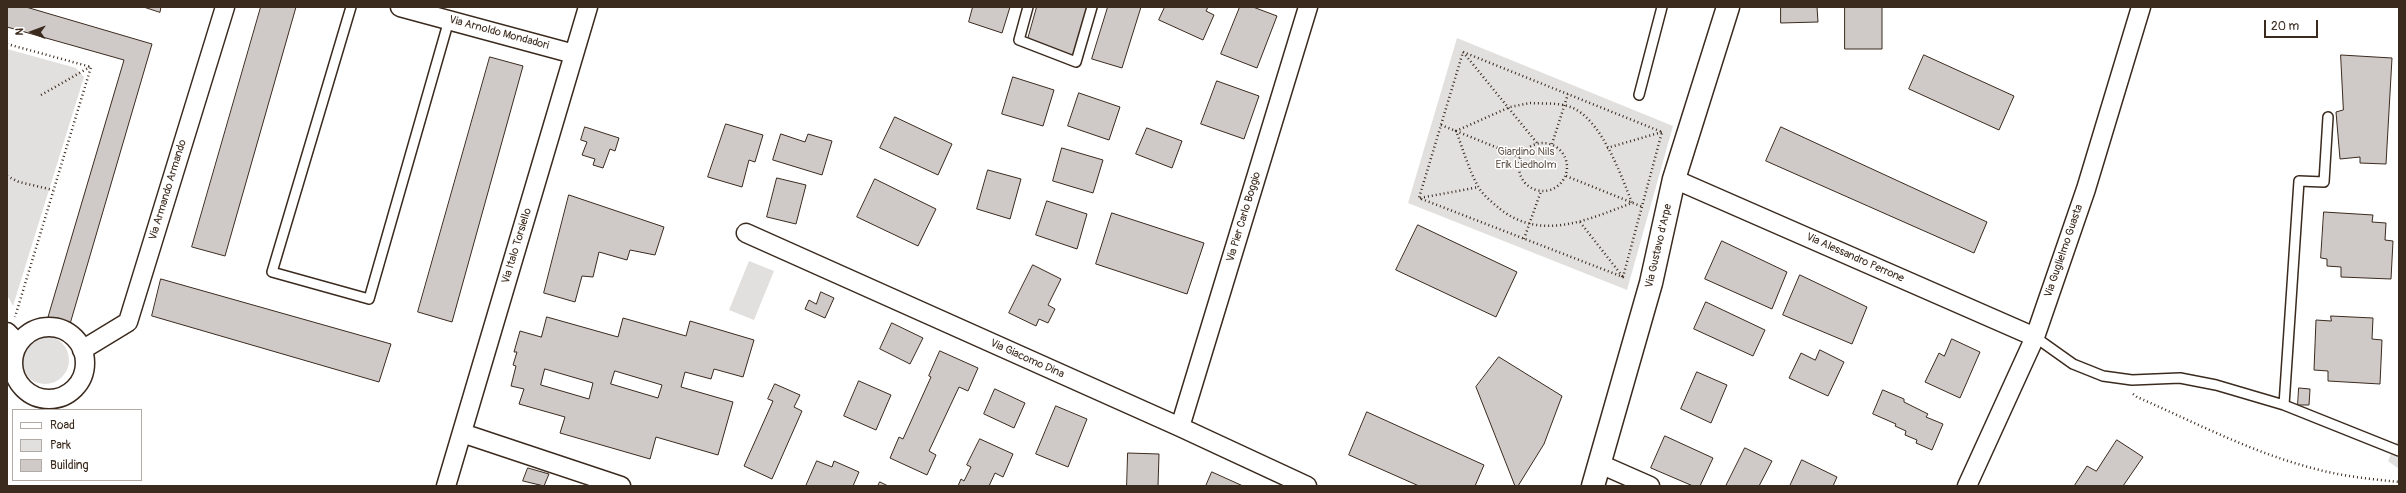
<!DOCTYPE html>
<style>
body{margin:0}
#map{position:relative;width:2406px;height:493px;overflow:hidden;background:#fff;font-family:Pangolin,sans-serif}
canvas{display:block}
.frame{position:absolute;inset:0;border:8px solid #3b2a1e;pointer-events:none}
.legend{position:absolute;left:12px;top:409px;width:130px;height:72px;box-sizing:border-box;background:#fff;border:1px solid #b1aaa5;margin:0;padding:5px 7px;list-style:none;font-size:12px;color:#3b2a1e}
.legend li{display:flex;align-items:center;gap:8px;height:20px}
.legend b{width:20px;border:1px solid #b1aaa5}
.north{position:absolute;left:12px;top:12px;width:40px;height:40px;-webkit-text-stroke:3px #fff;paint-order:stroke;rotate:271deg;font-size:11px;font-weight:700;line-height:16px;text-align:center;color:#3b2a1e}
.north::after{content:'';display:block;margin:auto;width:14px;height:18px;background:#3b2a1e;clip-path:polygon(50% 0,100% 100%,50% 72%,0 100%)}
.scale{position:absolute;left:2264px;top:20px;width:54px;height:18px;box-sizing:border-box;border:2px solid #3b2a1e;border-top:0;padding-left:5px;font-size:12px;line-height:14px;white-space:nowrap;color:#3b2a1e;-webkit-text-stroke:3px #fff;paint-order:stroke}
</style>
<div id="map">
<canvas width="2406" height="493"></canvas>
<div class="frame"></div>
<ul class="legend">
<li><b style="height:5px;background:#fff"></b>Road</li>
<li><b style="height:11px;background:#e2e0de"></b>Park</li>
<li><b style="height:11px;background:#cfcac7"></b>Building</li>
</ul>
<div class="north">N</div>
<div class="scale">20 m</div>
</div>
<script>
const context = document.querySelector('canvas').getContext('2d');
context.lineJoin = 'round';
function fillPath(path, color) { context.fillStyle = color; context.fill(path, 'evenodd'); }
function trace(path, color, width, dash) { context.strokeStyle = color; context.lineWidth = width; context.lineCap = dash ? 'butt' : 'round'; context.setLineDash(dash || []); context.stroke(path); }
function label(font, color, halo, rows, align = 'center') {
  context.font = font + ' Pangolin,sans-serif'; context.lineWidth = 3; context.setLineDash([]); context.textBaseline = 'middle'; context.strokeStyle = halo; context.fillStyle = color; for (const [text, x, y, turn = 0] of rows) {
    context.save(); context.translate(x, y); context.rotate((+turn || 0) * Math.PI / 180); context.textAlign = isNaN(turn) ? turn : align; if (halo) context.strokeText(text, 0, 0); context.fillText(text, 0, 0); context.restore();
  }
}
fillPath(new Path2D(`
 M1457,38L1673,126L1627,290L1408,203Z
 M7,49L76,68L84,77L13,306L7,295Z
 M749,261L774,271L754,320L729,310Z
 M21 360a24 24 0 1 1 48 0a24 24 0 1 1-48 0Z
 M2399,437V469L2388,461Z`), '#e2e0de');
const building = new Path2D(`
 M7,7H26L152,44L70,324L48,317L124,60L7,27Z
 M144,7H161L160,12Z
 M261,7H296L225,256L192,247Z
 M973,7H1010L1002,33L969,22Z
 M1037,7H1088L1074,56L1028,39Z
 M1108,7H1141L1122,68L1092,59Z
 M1165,7H1208L1206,11L1214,15L1203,40L1159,20Z
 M1240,7H1253L1277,16L1257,68L1221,54Z
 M1781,7H1817L1818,22L1781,23Z
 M1845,7H1882V49H1845Z
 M1924,55L2014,96L1999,130L1909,89Z
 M2341,55L2392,58L2386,164L2360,163V157L2340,159L2336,112L2343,110Z
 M490,57L523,66L452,322L418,312Z
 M1013,77L1054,90L1043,126L1002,114Z
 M1217,81L1259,96L1244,139L1201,124Z
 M1079,93L1120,107L1109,140L1068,126Z
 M895,117L952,144L938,175L880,148Z
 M726,124L763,135L755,162L749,160L742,187L708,177Z
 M585,127L619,138L615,151L610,149L603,168L593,165L595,159L582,155L587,142L581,140Z
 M1781,127L1987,222L1974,253L1766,161Z
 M1147,128L1182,141L1172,168L1136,154Z
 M781,134L805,142L808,134L832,141L822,175L773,160Z
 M1062,148L1103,160L1093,193L1053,181Z
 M988,170L1021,179L1010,219L977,209Z
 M777,178L806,185L796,224L767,217Z
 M875,179L936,209L918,246L857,217Z
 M569,195L664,227L655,255L630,250L627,260L599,252L593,277L582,276L575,302L544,293Z
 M1047,201L1087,214L1077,249L1036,235Z
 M2324,212L2373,215L2372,222L2386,223L2385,240L2393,241L2391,279L2341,277V267L2327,266V259L2321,258Z
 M1112,213L1204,243L1187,294L1096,264Z
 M1418,225L1517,272L1496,317L1396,270Z
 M1722,241L1787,272L1772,309L1705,279Z
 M1033,265L1061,279L1048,305L1055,309L1048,323L1039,319L1036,326L1009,313Z
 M1800,275L1867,307L1852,344L1783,315Z
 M161,279L391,344L379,382L152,316Z
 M821,292L834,298L825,318L805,309L809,300L816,304Z
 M1706,302L1765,330L1753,356L1694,329Z
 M2331,316L2373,318L2372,339L2382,340L2380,384L2328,381V371L2314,370L2316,320L2331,321Z
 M547,317L618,337L623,318L686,336L690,321L754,340L743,377L714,369L711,379L685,372L681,387L733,402L718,455L656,437L650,459L560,433L565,417L519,404L524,389L511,386L516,366L513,365L517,352H514L520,331L541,337ZM545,369L593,383L589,399L541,385ZM615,371L662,385L658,398L611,384Z
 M892,323L923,338L910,364L880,349Z
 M1952,339L1980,352L1960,398L1925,382L1939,353L1944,356Z
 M1820,350L1844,362L1828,396L1789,378L1801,353L1815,360Z
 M940,351L978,368L968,391L959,387L929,451L936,455L927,475L890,458L899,437L903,439L931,377L929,376Z
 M1499,357L1562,396L1544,444L1518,486H1515L1476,387Z
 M1697,372L1727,385L1711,423L1681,409Z
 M859,381L891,395L876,430L844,416Z
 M775,384L800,395L794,407L802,411L772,479L744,466L773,401L768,399Z
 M2299,388L2310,389L2309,405H2298Z
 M995,389L1025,403L1014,428L984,414Z
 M1883,390L1904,399V402L1928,414L1926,417L1943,424L1932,450L1916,443L1917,440L1905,435L1906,431L1895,426L1896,424L1873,414Z
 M1056,406L1087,419L1068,467L1036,454Z
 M1367,412L1484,465L1475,486H1419L1349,455Z
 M1665,436L1713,458L1700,486H1693L1651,468Z
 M980,439L1013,454L1003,477L995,473L989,486H958L961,479L964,481L971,467L967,465Z
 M2117,440L2143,457L2123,486H2074L2087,466L2096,471Z
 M1745,448L1772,461L1759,486H1726Z
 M1128,453L1159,454L1158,486H1127Z
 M1802,460L1837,477L1833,486H1790Z
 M817,461L832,467L834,461L859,472L853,486H806Z
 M528,468L549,474L544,486L523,481Z
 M1212,472L1243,486H1206Z
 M880,482L888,486H878Z`);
fillPath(building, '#cfcac7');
trace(building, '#3b2a1e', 1);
const lane = new Path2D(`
 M351,7L272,272L369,299L449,20
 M1028,7L1019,40L1076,62L1092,7
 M1639,95L1662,7
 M2035,337L2073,364L2103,376L2132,380L2180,378L2216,385L2284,405L2399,451
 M2284,405L2299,181L2324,182L2328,117`);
const street = new Path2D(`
 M400,7L574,54
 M1674,179L2035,337
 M746,233L1180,427L1307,486
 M13 363a36 36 0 1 1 72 0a36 36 0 1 1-72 0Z
 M7,332L18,343
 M82,350L128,322L225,7
 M1180,427L1308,7
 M462,433L621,486
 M1600,464L1650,486
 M446,486L588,7
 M1967,486L2035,337L2086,189L2141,7`);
const secondary = new Path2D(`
 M1593,486L1651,283L1674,179L1728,7`);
trace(lane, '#3b2a1e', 12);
trace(street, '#3b2a1e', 21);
trace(secondary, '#3b2a1e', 25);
trace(new Path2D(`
 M7,44L91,67L15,317
 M1463,52L1662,132L1623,277L1419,198Z
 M1463,52L1537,143
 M41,95L90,67
 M1530,103C1545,104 1562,102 1575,109C1603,124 1621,175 1632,203C1589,219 1542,242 1500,209C1493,203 1484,196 1479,188C1469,171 1463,149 1456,131L1510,107Z
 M1441,125L1520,157
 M1519 167a24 24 0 1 1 48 0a24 24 0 1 1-48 0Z
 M1552,144L1568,94
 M1607,148L1662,132
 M7,176L19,182L53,190
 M1566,176L1643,207
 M1420,198L1479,187
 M1580,222L1623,277
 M1524,239L1541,191
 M2133,394L2137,397C2194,422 2251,452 2312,468C2340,476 2370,479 2399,482`), '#3b2a1e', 2.5, [1, 3]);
trace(lane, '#fff', 9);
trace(street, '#fff', 18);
trace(secondary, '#fff', 22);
label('11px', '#3b2a1e', '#fff', [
 ["Via Arnoldo Mondadori",499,33,15],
 ["Via Armando Armando",168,190,-73],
 ["Via Pier Carlo Boggio",1244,217,-73],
 ["Via Italo Torsiello",517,246,-73],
 ["Via Gustavo d'Arpe",1659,246,-77],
 ["Via Guglielmo Guasta",2064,251,-71],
 ["Via Alessandro Perrone",1855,258,24],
 ["Via Giacomo Dina",1027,359,24]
]);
label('11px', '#65584e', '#fff', [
 ["Giardino Nils",1526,152],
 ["Erik Liedholm",1526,165]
]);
</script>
